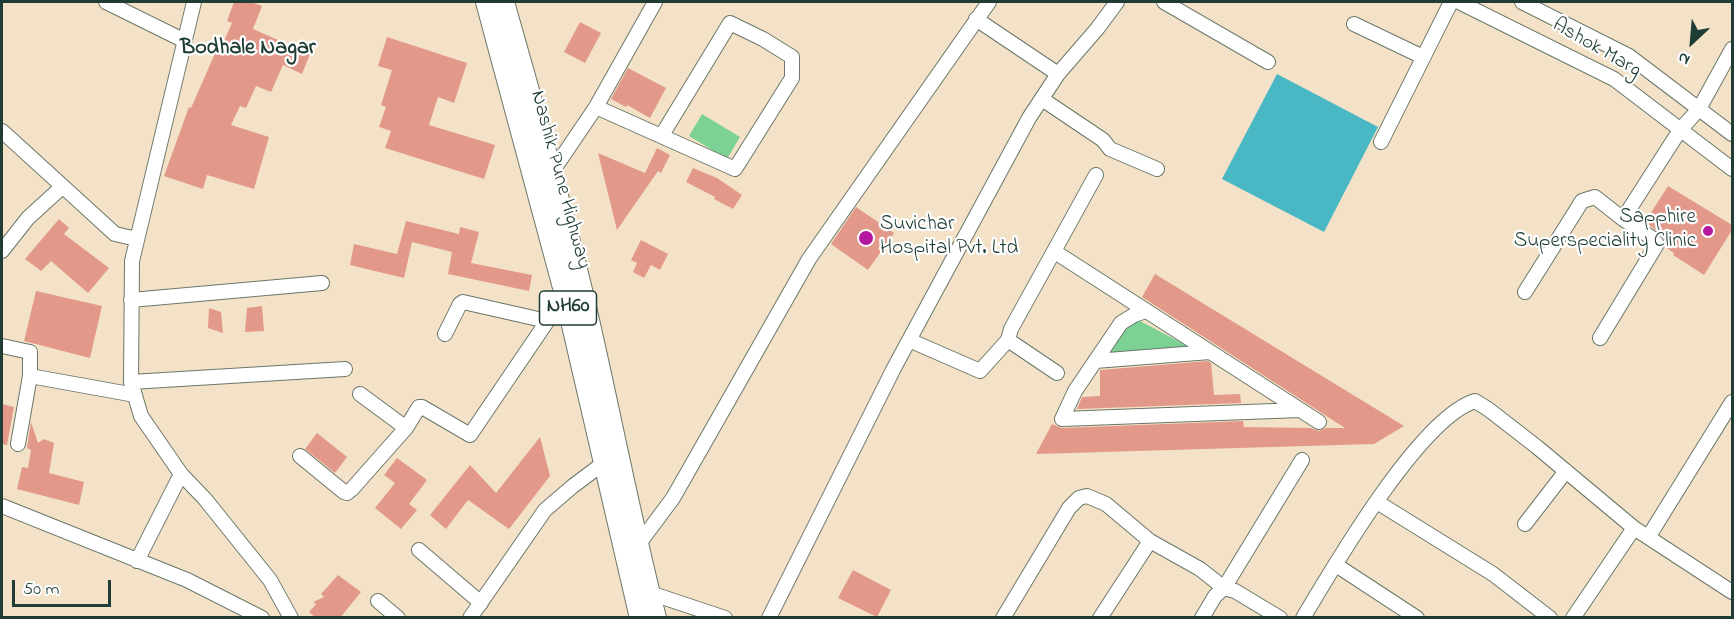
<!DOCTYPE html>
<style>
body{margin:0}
#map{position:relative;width:1734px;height:619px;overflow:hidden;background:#f4e2c8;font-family:"Indie Flower",sans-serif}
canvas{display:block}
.frame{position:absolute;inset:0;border:3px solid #1f3d34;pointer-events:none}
.north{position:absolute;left:1662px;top:12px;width:60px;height:60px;-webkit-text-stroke:4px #fff;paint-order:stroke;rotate:206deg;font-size:16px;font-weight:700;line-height:24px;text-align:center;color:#1f3d34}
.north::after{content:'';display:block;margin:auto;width:21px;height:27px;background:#1f3d34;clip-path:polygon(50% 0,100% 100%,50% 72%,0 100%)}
.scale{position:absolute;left:12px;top:580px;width:99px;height:27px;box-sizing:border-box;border:3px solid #1f3d34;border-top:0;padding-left:8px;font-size:18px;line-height:21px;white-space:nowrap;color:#1f3d34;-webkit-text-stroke:4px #fff;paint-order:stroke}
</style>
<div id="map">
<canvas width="1734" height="619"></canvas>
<div class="frame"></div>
<div class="north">N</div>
<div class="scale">50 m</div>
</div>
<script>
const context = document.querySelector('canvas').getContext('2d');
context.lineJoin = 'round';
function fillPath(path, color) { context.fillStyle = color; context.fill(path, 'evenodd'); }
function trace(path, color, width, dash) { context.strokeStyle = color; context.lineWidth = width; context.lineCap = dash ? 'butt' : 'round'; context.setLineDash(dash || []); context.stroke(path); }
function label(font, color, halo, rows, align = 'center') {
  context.font = font + ' "Indie Flower",sans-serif'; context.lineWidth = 4.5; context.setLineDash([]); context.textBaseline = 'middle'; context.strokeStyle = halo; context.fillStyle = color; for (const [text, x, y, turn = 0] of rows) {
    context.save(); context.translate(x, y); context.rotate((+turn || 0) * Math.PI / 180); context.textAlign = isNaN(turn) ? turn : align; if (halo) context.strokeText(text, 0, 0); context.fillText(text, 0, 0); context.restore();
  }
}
fillPath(new Path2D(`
 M702,114L740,137L727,159L689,136Z
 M1135,320L1140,321L1195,350L1101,355L1128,321Z`), '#7cd194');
fillPath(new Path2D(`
 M1277,74L1378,127L1324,232L1222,179Z`), '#4ab7c5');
fillPath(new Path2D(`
 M234,2H251L262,6L253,29L310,54L302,74L283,65L271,92L256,86L246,108L240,106L231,125L269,137L254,189L207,175L203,189L164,176L189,107L191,108L220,42L223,43L232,23L227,21Z
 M580,22L601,33L585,63L564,52Z
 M387,37L467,63L454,103L438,97L429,125L495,145L484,179L385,148L391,131L379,127L386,107L381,105L392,70L378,66Z
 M628,68L666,88L650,118L627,105L626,107L611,99Z
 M657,148L670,155L661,173L658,171L617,230L598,153L645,173Z
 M693,168L717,178L742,195L733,209L714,199L715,197L686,182Z
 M1668,186L1732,225V230L1704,275L1673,255L1674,253L1665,247L1664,239L1659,232L1645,222Z
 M856,207L894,233L868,270L831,244Z
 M59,219L69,228L64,234L109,268L88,293L51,261L41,271L25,259Z
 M406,221L459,234L460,227L479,232L471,263L532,275L529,291L448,274L452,252L412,242L404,278L350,265L354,244L397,254Z
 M641,240L668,254L660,270L651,265L644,278L633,272L637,263L631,260Z
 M1155,274L1404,426L1374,444L1036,454L1052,424L1062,428L1243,421L1244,427L1311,428L1319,431L1326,428H1345L1142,297Z
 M36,291L102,306L90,358L24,341Z
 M262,306L264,331L245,332L247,308Z
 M209,308L221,312L223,333L208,328Z
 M1208,361L1211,363L1214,395L1240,394L1241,403L1077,409L1082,397L1100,396V370Z
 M2,404L14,407L7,445L2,444Z
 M31,422L38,443L44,439L54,443L49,473L84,482L79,505L17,489L22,467L28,468L31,450L27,448Z
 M317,433L347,457L335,473L305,449Z
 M540,437L550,476L509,529L468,500L446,529L430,515L470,465L496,493Z
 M397,458L427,480L409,504L417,510L401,529L375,508L395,483L384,475Z
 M853,570L891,590L877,617L838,598Z
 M338,575L361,592L340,618H316L309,612L316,604L313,602L324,597L321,594Z`), '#e2998a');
const minor = new Path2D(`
 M106,2L185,41
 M194,2L132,261L131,382L141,416L181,474L205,499L270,580L291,618
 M1164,2L1268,62
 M1459,2L1614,79L1732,169
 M1522,2L1629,56L1732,134
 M1354,24L1423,57
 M1058,74L1097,29L1117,2
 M1042,99L1103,140L1110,149L1157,169
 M596,107L735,169L792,78V57L763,39L730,23L662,135
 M2,131L115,234L137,239
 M1381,142L1451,2
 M552,172L596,107L655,2
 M1623,219L1680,130L1699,109L1732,49
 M2,251L28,218L62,187
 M1055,252L1319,422
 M1525,292L1582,201L1595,197L1623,219L1652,238L1657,244L1600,338
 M131,300L322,283
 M1146,311L1134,315L1121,323L1075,391L1062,419L1300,410
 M445,334L460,304L463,302L547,321
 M909,340L980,371L1008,340L1011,329L1096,175
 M1008,340L1057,373
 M2,346L30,352V376
 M1095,361L1210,352
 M131,382L345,369
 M360,394L406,428
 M18,444L30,376L135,395
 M300,456L344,492L347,493L352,489L406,428L419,407H422L470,435L565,295
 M1377,502L1493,574L1550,618
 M2,506L187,580L262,618
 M1525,524L1566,471
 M1649,536L1732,402
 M638,545L673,498L809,259L989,2
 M419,550L481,603
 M137,561L181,474
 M1336,565L1417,618
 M643,594L650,593L725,618
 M378,601L398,618
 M470,618L545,510L573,486L605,462
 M769,618L894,368L1029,118L1058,74L976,19
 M1003,618L1069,508L1079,498L1087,496L1106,504L1150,541L1200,569L1224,588L1302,460
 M1100,618L1150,541
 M1202,618L1215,596L1224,588L1235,591L1280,618
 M1303,618C1334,566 1420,418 1475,401L1488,409L1537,447L1634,528L1732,592
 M1573,618L1634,528`);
const highway = new Path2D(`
 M486,2L565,295L640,618
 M504,2C531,98 559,193 582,290C608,399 628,509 656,618`);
trace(minor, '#6a7768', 16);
trace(highway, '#6a7768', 22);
trace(minor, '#fff', 14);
trace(highway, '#fff', 20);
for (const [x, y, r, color] of [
 [1708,231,6,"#b5179e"],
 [866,238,8,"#b5179e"]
]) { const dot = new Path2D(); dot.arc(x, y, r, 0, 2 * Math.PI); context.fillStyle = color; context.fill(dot); trace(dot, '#fff', 2); }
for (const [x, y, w] of [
 [568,308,57]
]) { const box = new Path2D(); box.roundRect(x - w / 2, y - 17, w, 34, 4.5); context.fillStyle = '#fff'; context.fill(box); trace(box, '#1f3d34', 1.5); }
label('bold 20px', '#1f3d34', null, [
 ["NH60",568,308]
]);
label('21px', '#1f3d34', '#fff', [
 ["Ashok Marg",1596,49,30],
 ["Nashik Pune Highway",559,180,75]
]);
label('21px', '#1f3d34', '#fff', [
 ["Sapphire",1696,219],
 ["Superspeciality Clinic",1696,243],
 ["Suvichar",880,226,"left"],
 ["Hospital Pvt. Ltd",880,250,"left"]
], 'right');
label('bold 22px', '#1f3d34', '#fff', [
 ["Bodhale Nagar",248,49]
]);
</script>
